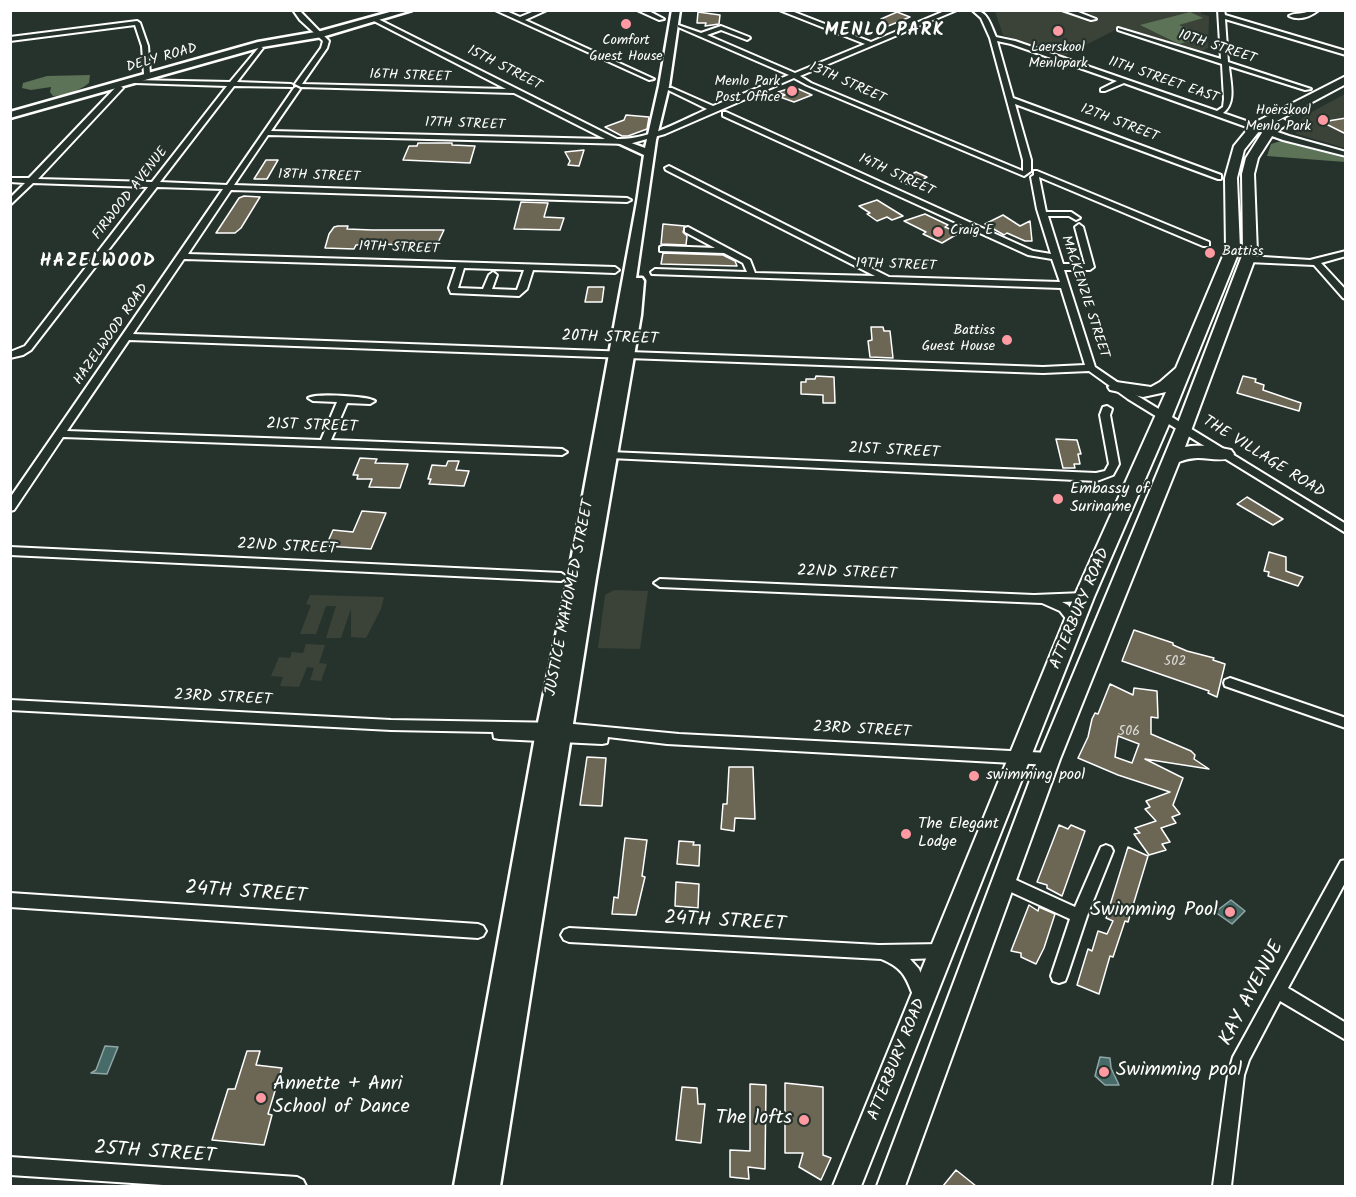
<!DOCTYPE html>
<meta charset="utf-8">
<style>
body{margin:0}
#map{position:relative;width:1356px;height:1197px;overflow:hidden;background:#26332d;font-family:Kalam,sans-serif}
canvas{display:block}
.frame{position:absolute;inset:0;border:12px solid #fff;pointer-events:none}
</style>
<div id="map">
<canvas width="1356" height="1197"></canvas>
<div class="frame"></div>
</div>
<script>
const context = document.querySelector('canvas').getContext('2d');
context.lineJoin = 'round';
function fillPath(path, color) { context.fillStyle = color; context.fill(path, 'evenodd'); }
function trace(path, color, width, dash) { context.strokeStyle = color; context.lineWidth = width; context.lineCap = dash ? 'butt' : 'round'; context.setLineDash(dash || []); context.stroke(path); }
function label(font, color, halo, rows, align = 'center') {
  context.font = font + ' Kalam,sans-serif'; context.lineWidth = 4.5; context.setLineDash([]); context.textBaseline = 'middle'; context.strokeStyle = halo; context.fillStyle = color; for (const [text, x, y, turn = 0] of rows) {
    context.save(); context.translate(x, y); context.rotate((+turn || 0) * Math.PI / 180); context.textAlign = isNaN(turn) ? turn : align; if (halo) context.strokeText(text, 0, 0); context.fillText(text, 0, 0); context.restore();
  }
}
fillPath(new Path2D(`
 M995,11H1201V14L1209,16L1208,48L1200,52L1121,27L1064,56L1003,35Z
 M1345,94V148L1297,134L1292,127L1308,114Z
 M614,590L648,591L640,649L598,648L605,595Z
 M310,595L384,597L381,609L366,638L351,637V609L341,638H326L336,606H326L316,634H300L311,605L306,604Z
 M306,644L325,645L319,663L327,664L321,681L310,680L314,668L307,667L299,687L280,686L283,677L271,676L279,657L290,658L292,652L303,653Z`), '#3b4339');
fillPath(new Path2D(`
 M1190,12L1203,18L1179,25L1205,37L1179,44L1140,25Z
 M90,75L89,83C81,90 64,96 53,96L50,92L51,87L31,90L22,88L23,83L47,76Z
 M1281,141L1345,158V162L1267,156L1271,144Z`), '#5d7357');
const water = new Path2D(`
 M1231,900L1245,911L1232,924L1215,912Z
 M105,1046L118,1047L107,1074L91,1073L96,1070Z
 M1100,1057L1110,1058L1111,1068L1119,1085H1105L1095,1076Z`);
fillPath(water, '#466b69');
trace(water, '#90a6a5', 1.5);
const building = new Path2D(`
 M698,12L720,15L719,24L705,26L706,23H697Z
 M897,12L910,17L888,26L881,19Z
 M794,87L812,95L794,102L780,97L785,95L778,92Z
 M626,115L649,117L647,129L628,136H622L605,127L624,120Z
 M1346,118V134L1322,122Z
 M418,143H452V145L475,146L470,163L403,160L409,146H417Z
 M584,150L579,166L568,165L570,161L565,152Z
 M266,160H278L267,179H254Z
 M916,172L927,177L911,186L900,181Z
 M244,196L260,197L241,228L235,233H216L239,198Z
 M877,200L903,216L892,220L887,217L877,221L867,214L870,213L859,206Z
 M521,202L548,203L544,217L564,218L560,230L514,229Z
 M925,214L948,225L945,227L959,233L942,243L923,234L926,232L904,221Z
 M1003,215L1020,226L1030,221L1032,241H1025L1007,233L1004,235L985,224Z
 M663,224L685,226L683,232L687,236L686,245L661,244Z
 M338,226H348L347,229L372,230H444L434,251H403L405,245L379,244L356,245L354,249L325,248L329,234L334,227Z
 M663,253L723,255L735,261L737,266L661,264Z
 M588,287H604L602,302H585Z
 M871,327H883L884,331H890L893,358L870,357L868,341L872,340Z
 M816,376L834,377L835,403H823V395L801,394V382H806V379H815Z
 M1243,376L1256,379L1255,382L1264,385L1263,390L1301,403L1299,411L1237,393Z
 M1056,439L1077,440L1081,454H1078L1080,464H1074L1075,468H1063Z
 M360,458L377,459L375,463L408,464L400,488L369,487L372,479H357L358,475H353Z
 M448,461H459L456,470L469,471L464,486L429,484L431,479H428L432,465L446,466Z
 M1247,497L1283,519L1273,525L1237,504Z
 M362,511L386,513L371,549L326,546L333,530L353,532Z
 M1269,552L1286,557V571L1303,577L1298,586L1268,576L1269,572L1264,571Z
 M1134,630L1173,643V645L1187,651L1214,658L1213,660L1225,664L1217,697L1208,693L1209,691L1122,661Z
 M1110,684L1133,695L1134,688L1157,691L1158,718L1151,717V734L1191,751L1195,755L1194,759L1209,769L1145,759L1183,778L1173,805L1180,814L1172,817L1176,823L1161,828L1170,842L1162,844L1166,850L1149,855L1134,834L1140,833L1135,828L1156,821L1145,809L1150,807L1146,801L1170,792L1118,775L1078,758L1088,737L1092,719L1095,713L1098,714ZM1118,736L1139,744L1132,763L1115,757Z
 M587,757L606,758L602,806L580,805Z
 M729,767H753L755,819L735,818L734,831L721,829L723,804H727Z
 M1059,825L1068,829L1071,825L1085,831L1062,896L1047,888V885L1037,882Z
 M625,838L647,840L642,876L645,877L636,915L612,914L614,897L618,898Z
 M679,841L694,842L693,845H700L699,866L677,864Z
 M1128,847L1148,856L1128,922L1125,921L1113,957L1110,956L1099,994L1077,985L1088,949L1092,951L1098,931L1107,934L1113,921L1106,918Z
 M676,882L699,884L698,908L675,906Z
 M1029,905L1038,911L1039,907L1055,914L1044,948L1036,964L1021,957V953L1011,951Z
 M247,1051H260L256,1065L282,1068L268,1114L272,1115L264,1145L212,1140L228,1089H235Z
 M785,1083L823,1087V1155L831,1158L821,1180L799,1167L803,1153H785Z
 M750,1084L766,1085L765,1169L748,1167L749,1179L730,1177V1150L750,1151Z
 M682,1087L697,1088L698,1104H705L701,1143L676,1140Z
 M956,1170L976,1186H943Z`);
fillPath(building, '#6c6755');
trace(building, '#fff', 1.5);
const minor = new Path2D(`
 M293,10H299L329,41L327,48L302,84L506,89L372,20V18L374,17L617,139C648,140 679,122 707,109L668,90V88H672L713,106L789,75L678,27V25L701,33L721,26L749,37L750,38L747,40L721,30L707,35L795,73L865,44L779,10H789L871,42L947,10H957L800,76L811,83L1023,171V160L990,38L981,18L972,10C988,10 990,24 996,37L1015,41L1217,111L1223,107L1224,99L1222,64L1118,30V28L1221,59L1218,10H1224L1225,15L1346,51V55L1225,19L1228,62L1311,89L1305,90L1229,66C1230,81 1237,103 1223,113L1289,136L1346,152V156L1283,140L1124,83L1105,91H1101V89L1117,81L1011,44L997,41L1013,98L1221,175V179H1218L1015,104L1031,160V171L1024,176L807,85L794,78L665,134L629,144L268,135L234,185L627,198L631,200L627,202L231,190L188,254L615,267L619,270L615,273L533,270L527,289L519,296L451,293L449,288L456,267L184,259L133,334L1043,367L1085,365L1061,288L652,274L651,272L655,269L747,272L743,263L724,253L660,251V247L663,246L715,248L685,232V228L688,227L750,260L755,273L875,276L666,170L665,168L669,166L889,277L1060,282L1052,259L1028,255L723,116V112H726L1033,251L1051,254L1037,209L1031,177L1034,175V171H1037L1209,242V246H1203L1039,177L1046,212H1071L1080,218L1076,220L1069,216H1048L1063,264H1085L1075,227L1079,224L1083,227L1094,267L1090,270H1064L1095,367L1136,395L1346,524V533L1128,399L1089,371L1043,373L129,340L67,431L321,440L337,402L313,401L308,398C315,393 368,396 375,401L370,404L347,403L331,440L562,449L567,452L562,455L63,437L14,510L10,511V498L223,189L157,187L31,350L23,355L10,358V352L25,346L148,187L33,183L10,205V198L25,183L10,182V178H29L115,88V85H119L123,88L38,179L152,182L227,86L135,83L133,82V80L230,82L260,46L263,48L237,82L291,84L293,85V87L234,86L160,182L227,185L294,88L296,87L300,89L271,131L605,139L514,93L301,87L295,84L321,48L323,41L300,20ZM464,268L524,270L517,290L492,289L497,275L493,272L489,275L483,289L458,288Z
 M495,10H504L520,17L537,10H547L525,20L654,79L649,80Z
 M637,10H647L664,19L659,20Z
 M1062,10H1073L1096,19L1091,20Z
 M1311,10H1319C1310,17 1299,21 1289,16C1295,12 1304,15 1311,10Z
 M137,21L140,23L148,46L150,74L147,76L144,74L142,46L135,25L10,41V37Z
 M1346,251V256L1321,263L1346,290V299L1343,298L1314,265L1248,262L1244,259L1248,256L1310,260Z
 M1107,406L1112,409L1110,415L1119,464L1113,475L1097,481L610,458L605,455L610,452L1096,473L1105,471L1109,464L1100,415L1103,407Z
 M10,547L561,573L567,577L561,581L10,555Z
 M660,579L1034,595L1084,593L1090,597L1084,601L1062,602L1068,605L1081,622L1075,626L1071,625L1060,611L1042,603L660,587L654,583Z
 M1230,678L1346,718V728L1225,686L1224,683L1225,680Z
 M10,700L391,720L563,723L679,734L1049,753L1054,755L1056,759L1054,763L1049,765L667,744L608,737L607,743L602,744L499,739L494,738L493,732L391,730L10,710Z
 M1106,845L1111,847L1113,851L1087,916L1067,976L1065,981L1059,983L1053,981L1051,976L1070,919L1000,887L998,882L1000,877L1005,875L1075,907L1101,847Z
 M1346,860V881L1288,988L1346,1023V1040L1280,1001L1249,1060L1244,1075L1231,1186H1213L1228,1075L1233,1057L1341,861Z
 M10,893L478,924L483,926L486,931L483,936L478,938L10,907Z
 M569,928L879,945L942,944L947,946L950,951L947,956L942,958L910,959L919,969L929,995L927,1000L921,1003L915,1000C906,978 905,969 881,959L569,942L564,940L561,935L564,930Z
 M10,1157L297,1177L303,1180L306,1186H178L10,1175Z`);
const secondary = new Path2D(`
 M397,10H412L322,37L262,47L10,118V112L258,42L321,31Z
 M672,10H680L669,86L656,140L636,278H642L644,281L641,315L596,578L500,1186H454L535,737L568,577L637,202L644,155L618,143L623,140L645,148L659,86Z`);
const primary = new Path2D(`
 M1346,76V84L1260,130L1244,150L1237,178L1240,249L1172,417L1094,597L861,1186H833L1074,597L1166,392L1143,397L1110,390L1108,387L1116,382L1151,387L1160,382L1176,368L1226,249L1225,178L1234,146L1252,124Z
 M1283,119L1289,123L1274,133L1258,158L1254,174L1257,253L1185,447C1198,444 1218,447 1231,450L1234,454L1231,458C1212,463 1201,453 1179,462L1060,759L905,1186H877L1038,759L1176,428L1243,253L1242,174L1246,158L1265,128Z`);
trace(minor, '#fff', 4);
trace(secondary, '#fff', 5);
trace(primary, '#fff', 4);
fillPath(minor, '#26332d');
fillPath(secondary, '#26332d');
fillPath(primary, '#26332d');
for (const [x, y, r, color] of [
 [626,24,6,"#ff9aa2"],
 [1058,31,6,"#ff9aa2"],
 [792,91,6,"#ff9aa2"],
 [1323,120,6,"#ff9aa2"],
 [938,232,6,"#ff9aa2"],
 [1210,253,6,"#ff9aa2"],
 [1007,340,6,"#ff9aa2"],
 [1058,499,6,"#ff9aa2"],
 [974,776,6,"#ff9aa2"],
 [906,834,6,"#ff9aa2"],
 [1230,912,6,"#ff9aa2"],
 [1104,1072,6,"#ff9aa2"],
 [261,1098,6,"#ff9aa2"],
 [804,1120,6,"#ff9aa2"]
]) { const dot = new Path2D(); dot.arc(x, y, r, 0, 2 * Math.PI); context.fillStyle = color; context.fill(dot); trace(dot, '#26332d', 2); }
label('14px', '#fff', '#26332d', [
 ["Comfort",626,42,"center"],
 ["Guest House",626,58,"center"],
 ["Laerskool",1058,49,"center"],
 ["Menlopark",1058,65,"center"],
 ["Menlo Park",780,83],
 ["Post Office",780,99],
 ["Hoërskool",1311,112],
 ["Menlo Park",1311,128],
 ["Craig E",950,232,"left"],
 ["Battiss",1222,253,"left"],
 ["Battiss",995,332],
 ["Guest House",995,348]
], 'right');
label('14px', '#fff', '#26332d', [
 ["10TH STREET",1217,48,18],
 ["DELY ROAD",162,59,-16],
 ["15TH STREET",504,69,27],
 ["16TH STREET",410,77,2],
 ["11TH STREET EAST",1163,81,19],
 ["13TH STREET",847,84,24],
 ["12TH STREET",1119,124,21],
 ["17TH STREET",465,125,2],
 ["14TH STREET",896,176,25],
 ["18TH STREET",319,177,2],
 ["FIRWOOD AVENUE",131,194,-52],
 ["19TH STREET",399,249,2],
 ["19TH STREET",896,266,2],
 ["MACKENZIE STREET",1084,297,72],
 ["HAZELWOOD ROAD",112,335,-55]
]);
label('14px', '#dad9d4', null, [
 ["502",1175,663],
 ["506",1129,733]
]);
label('16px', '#fff', '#26332d', [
 ["20TH STREET",610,339,2],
 ["21ST STREET",312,427,2],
 ["21ST STREET",894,452,3],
 ["THE VILLAGE ROAD",1263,458,32],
 ["22ND STREET",287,548,3],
 ["22ND STREET",847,574,2],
 ["JUSTICE MAHOMED STREET",571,598,-79],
 ["ATTERBURY ROAD",1081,609,-67],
 ["23RD STREET",223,699,3],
 ["23RD STREET",862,731,3],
 ["ATTERBURY ROAD",898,1060,-68]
]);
label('16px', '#fff', '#26332d', [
 ["Embassy of",1070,490],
 ["Suriname",1070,508],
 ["swimming pool",986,776],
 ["The Elegant",918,825],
 ["Lodge",918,843]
], 'left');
context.letterSpacing = '1.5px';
label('bold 18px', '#fff', '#26332d', [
 ["MENLO PARK",885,32],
 ["HAZELWOOD",98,263]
]);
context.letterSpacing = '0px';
label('20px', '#fff', '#26332d', [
 ["24TH STREET",246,894,4],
 ["24TH STREET",725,923,3],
 ["KAY AVENUE",1253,994,-62],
 ["25TH STREET",155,1154,4]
]);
label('20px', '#fff', '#26332d', [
 ["Swimming Pool",1218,912],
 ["Swimming pool",1116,1072,"left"],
 ["Annette + Anri",273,1086,"left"],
 ["School of Dance",273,1109,"left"],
 ["The lofts",792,1120]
], 'right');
</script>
